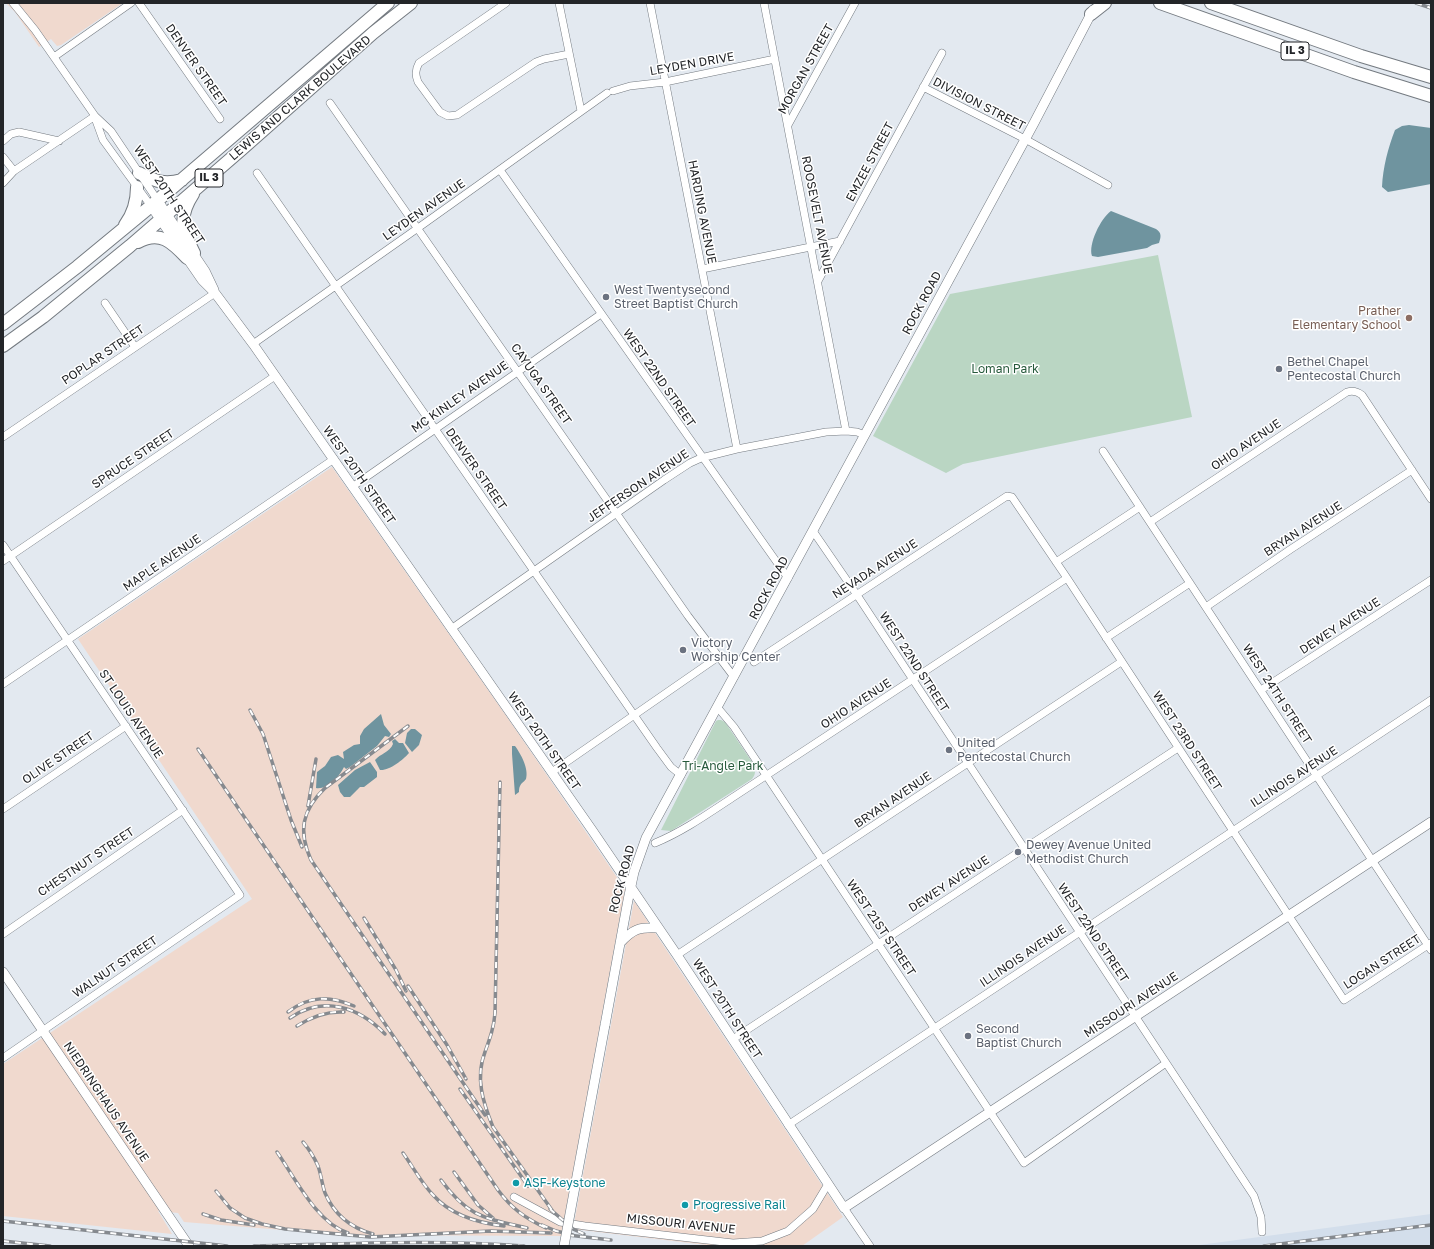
<!DOCTYPE html>
<style>
body{margin:0}
#map{position:relative;width:1434px;height:1249px;overflow:hidden;background:#e3e9f0;font-family:"Golos Text",sans-serif}
canvas{display:block}
.frame{position:absolute;inset:0;border:4px solid #232528;pointer-events:none}
</style>
<div id="map">
<canvas width="1434" height="1249"></canvas>
<div class="frame"></div>
</div>
<script>
const context = document.querySelector('canvas').getContext('2d');
context.lineJoin = 'round';
function fillPath(path, color) { context.fillStyle = color; context.fill(path, 'evenodd'); }
function trace(path, color, width, dash) { context.strokeStyle = color; context.lineWidth = width; context.lineCap = dash ? 'butt' : 'round'; context.setLineDash(dash || []); context.stroke(path); }
function label(font, color, halo, rows, align = 'center') {
  context.font = font + ' "Golos Text",sans-serif'; context.lineWidth = 3; context.setLineDash([]); context.textBaseline = 'middle'; context.strokeStyle = halo; context.fillStyle = color; for (const [text, x, y, turn = 0] of rows) {
    context.save(); context.translate(x, y); context.rotate((+turn || 0) * Math.PI / 180); context.textAlign = isNaN(turn) ? turn : align; if (halo) context.strokeText(text, 0, 0); context.fillText(text, 0, 0); context.restore();
  }
}
fillPath(new Path2D(`
 M1431,1214V1246H1192Z`), '#d3deeb');
fillPath(new Path2D(`
 M6,3H123L61,45L57,46L51,39L39,47L15,12Z
 M332,467L509,720L625,889L561,1236L345,1235L184,1222L178,1213L158,1211L172,1234L3,1216V1064L252,899L78,639Z
 M634,901L843,1217L802,1246H715L573,1229Z`), '#f0d9ce');
fillPath(new Path2D(`
 M1158,255L1192,417L963,464L946,473L873,436L950,294Z
 M718,720H721L725,722L752,762C755,768 757,773 752,779L671,831L661,830L716,721Z`), '#bad6c3');
fillPath(new Path2D(`
 M1409,125L1431,128V184L1388,192L1382,187C1383,167 1388,148 1395,130L1402,126Z
 M1111,211L1156,229C1162,233 1161,237 1159,243L1152,245L1147,248L1098,257L1092,256C1088,244 1101,218 1111,211Z
 M381,714L384,725L391,734L389,737L385,736L377,746L350,767L346,769L344,767C340,776 327,790 316,788L317,772L325,766L331,757L338,755L344,759L343,752L354,745L360,744V736L364,729Z
 M411,729H415L422,735L419,745L412,752L405,743L407,733Z
 M395,739L399,743H403L409,753C403,760 389,771 380,770L375,760C380,754 390,752 393,744L392,741Z
 M512,746H515C521,754 529,769 526,779C524,782 521,783 520,786C519,788 519,790 519,792L515,795L512,754Z
 M370,762L377,772V777L364,787H360L350,797H344L340,792L338,785L355,770Z`), '#6f949f');
const street = new Path2D(`
 M13,3L35,30L95,116L111,131L158,201
 M139,3L220,119
 M506,3L419,63C415,70 415,75 418,82L440,112L448,116L457,115L536,62L544,59L569,54
 M559,3L581,111
 M650,3L737,449
 M764,3L846,431
 M54,57L131,3
 M923,87L1025,139L1108,185
 M613,91L630,86L665,82L775,59
 M330,103L688,616L734,677
 M95,118L103,140L151,206
 M788,125L855,3
 M3,141L11,134L19,132L59,141
 M3,157L14,171
 M500,170L788,578
 M257,173L657,748L671,767L681,775
 M3,183L14,171L95,116
 M702,269L840,241
 M818,281L942,53
 M105,303L135,347
 M253,344L418,228L607,93
 M3,437L215,293
 M1103,451L1234,650L1431,950
 M352,487L601,314
 M1150,522L1347,392C1353,390 1357,391 1362,395L1431,499
 M813,531L857,595L1254,1196L1261,1217L1262,1232
 M3,545L240,895L3,1058
 M3,561L275,376
 M1056,562L1140,507
 M1206,607L1291,549L1412,470
 M451,629L664,480L690,463L701,458L737,449L826,432L846,431L857,432L865,435
 M1106,638L1190,583
 M754,662L1007,496L1012,497L1067,578L1344,1000L1431,943
 M3,684L334,459
 M1261,690L1431,580
 M718,708L734,727L1024,1163L1166,1063
 M552,772L718,657
 M3,809L126,726
 M655,843C684,831 709,813 735,796L1067,578
 M3,934L183,810
 M677,955L1121,662
 M733,1039L1178,748
 M788,1125L1431,700
 M514,1197L560,1222L585,1226L733,1243L762,1241L788,1231L813,1209L828,1184
 M844,1208L870,1246`);
const secondary = new Path2D(`
 M158,201L205,271L214,290
 M151,206L202,280L215,293L253,344L592,830L677,955L844,1208L1431,822
 M620,943C633,929 639,927 658,928
 M3,972L189,1246
 M605,1025L628,900L634,872L646,838L1034,123L1093,10`);
const highway = new Path2D(`
 M1160,3L1354,72L1431,96
 M1211,3L1361,56L1431,77
 M1091,14L1105,3
 M139,173C156,181 163,185 182,180
 M193,194C178,217 182,230 194,253
 M125,225C134,213 137,201 137,187
 M138,242C160,230 172,242 187,258
 M3,324L77,267L151,206L388,3
 M3,346L43,317L130,246L242,149L373,33L411,3`);
trace(street, '#747a80', 8);
trace(secondary, '#747a80', 10);
trace(highway, '#747a80', 14);
trace(street, '#fff', 7);
trace(secondary, '#fff', 9);
trace(highway, '#fff', 12);
const rail = new Path2D(`
 M1416,3L1431,8
 M250,710L263,734L291,820L302,847
 M408,726L325,788C302,810 298,831 311,860L485,1115
 M198,749L498,1190C512,1209 525,1218 546,1228
 M500,782L495,1013C494,1027 490,1038 485,1052C475,1077 483,1103 493,1127L554,1213
 M308,806L316,759
 M364,918L396,970L406,991
 M408,986L447,1045L466,1079
 M288,1012C310,995 330,996 354,1006
 M290,1018C323,995 359,1007 385,1034
 M297,1026C311,1017 326,1011 344,1012
 M460,1089L528,1186
 M303,1142C309,1149 314,1157 318,1166C321,1174 322,1184 325,1193C334,1214 351,1228 373,1234
 M277,1152C295,1178 317,1223 348,1233
 M403,1153C413,1167 422,1184 434,1196C452,1216 479,1223 504,1226
 M454,1172L478,1205L493,1218
 M441,1180C468,1217 484,1218 527,1228
 M216,1191L230,1208L245,1218L262,1224L285,1229L370,1237L491,1231L551,1233
 M550,1209L573,1229L584,1234
 M203,1214L221,1220L254,1225
 M3,1221L227,1246
 M542,1225L556,1231L573,1235
 M568,1235L611,1240
 M3,1241L50,1246
 M254,1246C344,1244 434,1239 524,1246
 M1264,1246L1431,1225`);
trace(rail, '#868a8f', 3.5);
trace(rail, '#fff', 2, [6]);
const secondaryBridge = new Path2D(`
 M564,1246L605,1025`);
trace(secondaryBridge, '#747a80', 10, []);
trace(secondaryBridge, '#fff', 9);
for (const [x, y, r, color] of [
 [606,297,4,"#6b7280"],
 [1409,318,4,"#8d6e63"],
 [1279,369,4,"#6b7280"],
 [683,650,4,"#6b7280"],
 [949,750,4,"#6b7280"],
 [1018,852,4,"#6b7280"],
 [968,1036,4,"#6b7280"],
 [516,1183,4,"#0f9aa8"],
 [685,1205,4,"#0f9aa8"]
]) { const dot = new Path2D(); dot.arc(x, y, r, 0, 2 * Math.PI); context.fillStyle = color; context.fill(dot); trace(dot, '#fff', 1.5); }
for (const [x, y, w] of [
 [1295,51,28],
 [209,178,28]
]) { const box = new Path2D(); box.roundRect(x - w / 2, y - 9, w, 18, 3); context.fillStyle = '#fff'; context.fill(box); trace(box, '#232528', 1); }
label('bold 11px', '#232528', null, [
 ["IL 3",1295,51],
 ["IL 3",209,178]
]);
label('12px', '#232528', '#fff', [
 ["LEYDEN DRIVE",692,64,-10],
 ["DENVER STREET",196,65,55],
 ["MORGAN STREET",806,69,-61],
 ["LEWIS AND CLARK BOULEVARD",300,98,-41],
 ["DIVISION STREET",979,104,27],
 ["EMZEE STREET",870,162,-62],
 ["WEST 20TH STREET",169,195,56],
 ["LEYDEN AVENUE",424,210,-35],
 ["HARDING AVENUE",702,212,79],
 ["ROOSEVELT AVENUE",817,215,79],
 ["ROCK ROAD",922,303,-62],
 ["POPLAR STREET",103,355,-34],
 ["WEST 22ND STREET",659,378,55],
 ["CAYUGA STREET",541,384,55],
 ["MC KINLEY AVENUE",460,397,-35],
 ["OHIO AVENUE",1246,445,-34],
 ["SPRUCE STREET",133,459,-34],
 ["DENVER STREET",476,469,55],
 ["WEST 20TH STREET",359,475,55],
 ["JEFFERSON AVENUE",638,486,-34],
 ["BRYAN AVENUE",1303,529,-33],
 ["MAPLE AVENUE",162,563,-34],
 ["NEVADA AVENUE",875,569,-33],
 ["ROCK ROAD",769,588,-62],
 ["DEWEY AVENUE",1340,626,-33],
 ["WEST 22ND STREET",914,662,57],
 ["WEST 24TH STREET",1277,694,57],
 ["OHIO AVENUE",856,704,-33],
 ["ST LOUIS AVENUE",131,714,56],
 ["WEST 20TH STREET",544,741,55],
 ["WEST 23RD STREET",1187,741,57],
 ["OLIVE STREET",58,758,-34],
 ["ILLINOIS AVENUE",1294,777,-33],
 ["BRYAN AVENUE",893,800,-34],
 ["CHESTNUT STREET",86,862,-34],
 ["ROCK ROAD",622,879,-75],
 ["DEWEY AVENUE",949,884,-33],
 ["WEST 21ST STREET",881,928,56],
 ["WEST 22ND STREET",1093,933,56],
 ["ILLINOIS AVENUE",1023,956,-34],
 ["LOGAN STREET",1382,962,-33],
 ["WALNUT STREET",115,967,-34],
 ["MISSOURI AVENUE",1131,1005,-33],
 ["WEST 20TH STREET",727,1009,57],
 ["NIEDRINGHAUS AVENUE",106,1102,56],
 ["MISSOURI AVENUE",681,1224,6]
]);
label('12px', '#5b616d', '#fff', [
 ["West Twentysecond",614,290],
 ["Street Baptist Church",614,304],
 ["Bethel Chapel",1287,362],
 ["Pentecostal Church",1287,376],
 ["Victory",691,643],
 ["Worship Center",691,657],
 ["United",957,743],
 ["Pentecostal Church",957,757],
 ["Dewey Avenue United",1026,845],
 ["Methodist Church",1026,859],
 ["Second",976,1029],
 ["Baptist Church",976,1043]
], 'left');
label('12px', '#785e54', '#fff', [
 ["Prather",1401,311],
 ["Elementary School",1401,325]
], 'right');
label('12px', '#275a3c', '#fff', [
 ["Loman Park",1005,369],
 ["Tri-Angle Park",723,766]
]);
label('12px', '#0d838f', '#fff', [
 ["ASF-Keystone",524,1183],
 ["Progressive Rail",693,1205]
], 'left');
</script>
